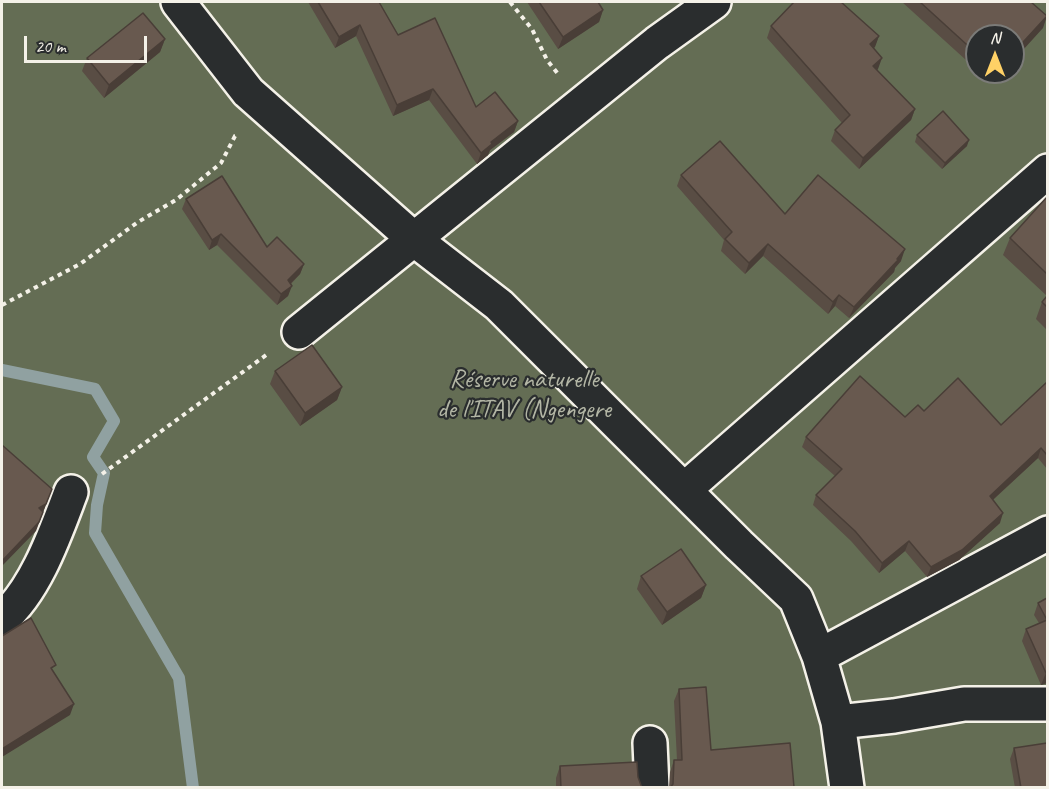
<!DOCTYPE html>
<meta charset="utf-8">
<style>
body{margin:0}
#map{position:relative;width:1049px;height:789px;overflow:hidden;background:#2a2d2e;font-family:Caveat,sans-serif}
canvas{display:block}
.frame{position:absolute;inset:0;border:3px solid #f4f1e8;pointer-events:none}
.north{position:absolute;left:965px;top:24px;width:60px;height:60px;box-sizing:border-box;background:#2a2d2e;border:2px solid #7b7b78;border-radius:50%;rotate:0deg;font-size:16px;font-weight:700;line-height:24px;text-align:center;color:#f4f1e8}
.north::after{content:'';display:block;margin:auto;width:21px;height:27px;background:#ffd166;clip-path:polygon(50% 0,100% 100%,50% 72%,0 100%)}
.scale{position:absolute;left:24px;top:36px;width:123px;height:27px;box-sizing:border-box;border:3px solid #f4f1e8;border-top:0;padding-left:8px;font-size:18px;line-height:21px;white-space:nowrap;color:#f4f1e8;-webkit-text-stroke:4px #2a2d2e;paint-order:stroke}
</style>
<div id="map">
<canvas width="1049" height="789"></canvas>
<div class="frame"></div>
<div class="north">N</div>
<div class="scale">20 m</div>
</div>
<script>
const context = document.querySelector('canvas').getContext('2d');
context.lineJoin = 'round';
function fillPath(path, color) { context.fillStyle = color; context.fill(path, 'evenodd'); }
function trace(path, color, width, dash) { context.strokeStyle = color; context.lineWidth = width; context.lineCap = dash ? 'butt' : 'round'; context.setLineDash(dash || []); context.stroke(path); }
function label(font, color, halo, rows, align = 'center') {
  context.font = font + ' Caveat,sans-serif'; context.lineWidth = 4.5; context.setLineDash([]); context.textBaseline = 'middle'; context.strokeStyle = halo; context.fillStyle = color; for (const [text, x, y, turn = 0] of rows) {
    context.save(); context.translate(x, y); context.rotate((+turn || 0) * Math.PI / 180); context.textAlign = isNaN(turn) ? turn : align; if (halo) context.strokeText(text, 0, 0); context.fillText(text, 0, 0); context.restore();
  }
}
fillPath(new Path2D(`
 M2,2H1047V787H2ZM977,36H1013V72H977Z`), '#646d54');
trace(new Path2D(`
 M2,370L95,389L114,421L93,457L104,473L97,505L95,533L179,678L193,788`), '#90a1a1', 12);
const minor = new Path2D(`
 M178,2L248,92L415,240L499,305L739,545L796,599L819,656L838,722L847,788
 M299,332L657,43L714,2
 M684,490L1048,171
 M2,619C36,590 55,534 71,492
 M819,656L1048,533
 M838,722L894,716L964,704H1048
 M650,743L652,788`);
trace(minor, '#f4f1e8', 38);
trace(new Path2D(`
 M510,2L532,29L547,60L559,75
 M2,305L80,264L138,222L176,200L221,163L235,136L238,135
 M102,474L269,353`), '#f4f1e8', 4, [4.5, 4.5]);
trace(minor, '#2a2d2e', 33);
fillPath(new Path2D(`
 M308,2H379L398,35L476,107L518,121L514,132L490,150L488,155L477,164L429,100L393,116L356,36L335,48Z
 M527,2H598L603,10L599,22L558,49Z
 M902,2H1031L1043,28L977,36V70Z
 M771,26L879,36L874,48L878,69L877,70L915,109L911,120L859,169L831,141L835,130L842,123L767,38Z
 M165,39L160,52L104,98L82,71L87,58Z
 M979,72H1002L992,83Z
 M917,135L967,146L942,169L915,142Z
 M681,175L785,214L901,261L895,268L894,272L849,318L835,306L828,314L763,256L745,274L721,251L724,240L677,186Z
 M186,199L267,247L304,264L300,274L291,284L288,296L277,305L217,245L209,250L182,209Z
 M1047,199V330L1036,319L1042,302L1047,296L1003,255L1010,238Z
 M275,371L342,387L337,400L300,426L270,384Z
 M1047,382V469L1038,458L993,500L1000,523L959,560L927,577L905,551L879,573L851,541L813,505L816,495L835,476L802,447L806,437L905,417L924,411L1001,425Z
 M641,576L706,585L701,598L662,625L637,589Z
 M1047,598V683L1041,685L1022,641L1026,629L1039,623L1034,615L1038,603Z
 M679,689L711,750L794,788H669L670,772L674,760H677L674,701Z
 M1014,748L1047,788H1015L1010,759Z
 M560,766L638,777L642,788H556V778Z`), '#594d44');
fillPath(new Path2D(`
 M603,10L599,22L558,49L563,37Z
 M1047,16L1043,28L1013,61V53Z
 M360,25L356,36L335,48L339,37Z
 M879,36L875,47L865,55L870,44Z
 M165,39L160,52L104,98L109,85Z
 M882,58L878,69L869,77L873,66Z
 M996,72H1002L992,83Z
 M433,89L429,100L393,116L397,105Z
 M915,109L911,120L859,169L863,158Z
 M518,121L514,132L490,150L488,155L477,164L481,153L491,142Z
 M969,140L967,146L942,169L945,163Z
 M221,234L217,245L209,250L212,240Z
 M768,244L763,256L745,274L749,263Z
 M905,249L901,261L895,268L894,272L849,318L854,307Z
 M304,264L300,274L284,290L288,280Z
 M292,286L288,296L277,305L281,294Z
 M839,295L835,306L828,314L833,302Z
 M342,387L337,400L300,426L305,413Z
 M1041,448L1038,458L986,506L990,496Z
 M52,489L36,531L2,566V561L39,508Z
 M1003,513L1000,523L959,560L927,577L931,567Z
 M909,541L905,551L879,573L882,563Z
 M706,585L701,598L662,625L667,612Z
 M1047,672V683L1041,685L1046,673Z
 M74,704L70,715L2,757V749Z`), '#493e37');
const building = new Path2D(`
 M318,2H379L398,35L435,18L476,107L495,92L518,121L491,142L492,144L481,153L433,89L397,105L360,25L339,37Z
 M539,2H598L603,10L563,37Z
 M794,2H841L879,36L870,44L882,58L873,66L915,109L863,158L835,130L850,115L771,26Z
 M920,2H1031L1047,16L1013,53V36H977V54Z
 M143,13L165,39L109,85L87,58Z
 M943,111L969,140L945,163L917,135Z
 M720,141L785,214L818,175L905,249L897,259L898,260L854,307L839,295L833,302L768,244L749,263L725,239L732,232L681,175Z
 M222,176L267,247L277,237L304,264L288,280L292,286L281,294L221,234L212,240L186,199Z
 M1046,198L1047,199V274L1010,238Z
 M1047,296V307L1042,302Z
 M312,345L342,387L305,413L275,371Z
 M860,376L905,417L918,405L924,411L958,378L1001,425L1047,382V455L1041,448L990,496L1003,513L962,550L931,567L909,541L882,563L855,531L816,495L842,469L806,437Z
 M2,445L52,489L46,504L39,508L43,512L39,522L2,561Z
 M681,549L706,585L667,612L641,576Z
 M1047,598V620L1038,603Z
 M31,618L56,665L51,668L74,704L2,749V636Z
 M1047,620V672L1046,673L1026,629Z
 M706,687L711,750L790,743L794,787L670,788L673,784L674,760H682L679,689Z
 M1047,743V788H1021L1014,748Z
 M637,762L638,777L642,788H561L560,766Z`);
fillPath(building, '#68594f');
trace(building, '#493e37', 1.5);
label('26px', '#b3b6a5', '#2a2d2e', [
 ["Réserve naturelle",524,380],
 ["de l'ITAV (Ngengere",524,410]
]);
</script>
